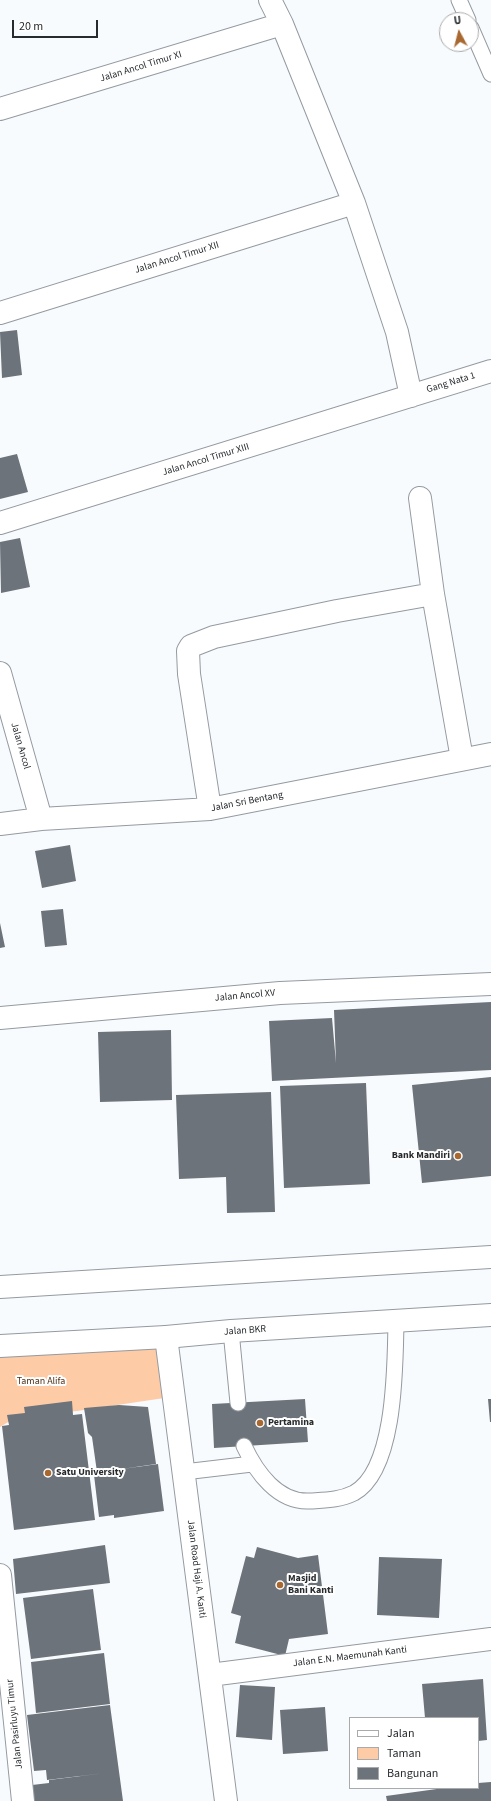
<!DOCTYPE html>
<style>
body{margin:0}
#map{position:relative;width:491px;height:1801px;overflow:hidden;background:#f8fbfe;font-family:"Source Sans 3",sans-serif}
canvas{display:block}
.legend{position:absolute;left:349px;top:1717px;width:130px;height:72px;box-sizing:border-box;background:#fff;border:1px solid #a9aaab;margin:0;padding:5px 7px;list-style:none;font-size:12px;color:#282b2e}
.legend li{display:flex;align-items:center;gap:8px;height:20px}
.legend b{width:20px;border:1px solid #a9aaab}
.north{position:absolute;left:439px;top:12px;width:40px;height:40px;box-sizing:border-box;background:#fff;border:1px solid #a9aaab;border-radius:50%;rotate:353deg;font-size:11px;font-weight:700;line-height:16px;text-align:center;color:#282b2e}
.north::after{content:'';display:block;margin:auto;width:14px;height:18px;background:#a86830;clip-path:polygon(50% 0,100% 100%,50% 72%,0 100%)}
.scale{position:absolute;left:12px;top:20px;width:86px;height:18px;box-sizing:border-box;border:2px solid #282b2e;border-top:0;padding-left:5px;font-size:12px;line-height:14px;white-space:nowrap;color:#282b2e;-webkit-text-stroke:3px #fff;paint-order:stroke}
</style>
<div id="map">
<canvas width="491" height="1801"></canvas>
<ul class="legend">
<li><b style="height:5px;background:#fff"></b>Jalan</li>
<li><b style="height:11px;background:#fdcba6"></b>Taman</li>
<li><b style="height:11px;background:#6d737a"></b>Bangunan</li>
</ul>
<div class="north">U</div>
<div class="scale">20 m</div>
</div>
<script>
const context = document.querySelector('canvas').getContext('2d');
context.lineJoin = 'round';
function fillPath(path, color) { context.fillStyle = color; context.fill(path, 'evenodd'); }
function trace(path, color, width, dash) { context.strokeStyle = color; context.lineWidth = width; context.lineCap = dash ? 'butt' : 'round'; context.setLineDash(dash || []); context.stroke(path); }
function label(font, color, halo, rows, align = 'center') {
  context.font = font + ' "Source Sans 3",sans-serif'; context.lineWidth = 4; context.setLineDash([]); context.textBaseline = 'middle'; context.strokeStyle = halo; context.fillStyle = color; for (const [text, x, y, turn = 0] of rows) {
    context.save(); context.translate(x, y); context.rotate((+turn || 0) * Math.PI / 180); context.textAlign = isNaN(turn) ? turn : align; if (halo) context.strokeText(text, 0, 0); context.fillText(text, 0, 0); context.restore();
  }
}
fillPath(new Path2D(`
 M162,1340L171,1397L77,1411L18,1416L0,1427V1352Z`), '#fdcba6');
fillPath(new Path2D(`
 M17,330L22,375L2,378L0,332Z
 M17,454L28,492L0,499V458Z
 M20,538L30,587L1,593L0,542Z
 M70,845L76,881L42,888L35,851Z
 M63,909L67,945L45,947L41,911Z
 M0,923L5,947L0,948Z
 M491,1002V1070L272,1081L269,1021L332,1018L336,1063L334,1010Z
 M171,1030L172,1100L100,1102L98,1032Z
 M491,1077V1176L422,1183L412,1085Z
 M366,1083L370,1184L284,1188L280,1086Z
 M271,1092L275,1212L227,1213L226,1177L179,1179L176,1095Z
 M305,1399L308,1442L214,1448L212,1404Z
 M488,1399H491V1422H490Z
 M72,1401L73,1415L82,1414L95,1520L14,1530L2,1426L9,1425L7,1415L25,1413L24,1407Z
 M119,1405L148,1407L156,1464L108,1471L158,1464L164,1511L114,1518V1515L99,1517L94,1475L106,1473V1470L97,1472L92,1437L88,1433L84,1408Z
 M105,1545L110,1583L16,1594L13,1559Z
 M257,1547L298,1558L318,1555L328,1634L289,1639L285,1656L235,1643L241,1616L231,1613L246,1556L254,1558Z
 M379,1557L442,1559L439,1618L377,1615Z
 M93,1589L101,1650L31,1659L23,1598Z
 M104,1653L110,1704L36,1713L31,1662Z
 M483,1679L487,1740L478,1741V1718H425L422,1684Z
 M240,1685L275,1687L272,1740L236,1737Z
 M110,1705L123,1801H34L32,1785L49,1783V1780L105,1773L47,1780L46,1770L34,1771L27,1715Z
 M325,1707L328,1751L283,1754L280,1710Z
 M491,1782V1801H387L386,1796L444,1788H478V1783Z`), '#6d737a');
const service = new Path2D(`
 M459,0L468,20
 M471,28L491,74
 M231,1331L238,1403
 M244,1446C256,1472 278,1503 310,1501C325,1500 340,1500 354,1493C396,1470 395,1365 396,1322
 M184,1472L252,1464`);
const minor = new Path2D(`
 M270,0L282,24L354,203L397,332L411,396
 M0,109L282,24
 M0,313L354,203
 M420,498L433,594L462,759
 M0,523L491,371
 M0,673L41,819
 M210,809L189,674L188,651L191,646L214,637L337,611L433,594
 M0,824L41,819L210,809L491,754
 M0,1018L280,993L491,984
 M166,1337L226,1801
 M210,1675L491,1639`);
const tertiary = new Path2D(`
 M0,1575L23,1801`);
const primary = new Path2D(`
 M0,1287L491,1257
 M0,1346L166,1337L231,1331L491,1315`);
trace(service, '#949aa1', 17);
trace(minor, '#949aa1', 24);
trace(tertiary, '#949aa1', 24);
trace(primary, '#949aa1', 24);
trace(service, '#fff', 15);
trace(minor, '#fff', 22);
trace(tertiary, '#fff', 22);
trace(primary, '#fff', 22);
for (const [x, y, r, color] of [
 [458,1156,4,"#a86830"],
 [260,1423,4,"#a86830"],
 [48,1473,4,"#a86830"],
 [280,1585,4,"#a86830"]
]) { const dot = new Path2D(); dot.arc(x, y, r, 0, 2 * Math.PI); context.fillStyle = color; context.fill(dot); trace(dot, '#fff', 1.5); }
label('10px', '#282b2e', '#fff', [
 ["Jalan Ancol Timur XI",141,67,-17],
 ["Jalan Ancol Timur XII",177,258,-17],
 ["Gang Nata 1",451,383,-17],
 ["Jalan Ancol Timur XIII",206,460,-17],
 ["Jalan Ancol",20,746,74],
 ["Jalan Sri Bentang",247,802,-11],
 ["Jalan Ancol XV",245,996,-5],
 ["Jalan BKR",245,1331,-4],
 ["Jalan Road Haji A. Kanti",196,1569,83],
 ["Jalan E.N. Maemunah Kanti",350,1657,-7],
 ["Jalan Pasirluyu Timur",15,1724,-96]
]);
label('bold 10px', '#282b2e', '#fff', [
 ["Bank Mandiri",450,1156,"right"],
 ["Pertamina",268,1423],
 ["Satu University",56,1473],
 ["Masjid",288,1579],
 ["Bani Kanti",288,1591]
], 'left');
label('10px', '#4f3117', '#fff', [
 ["Taman Alifa",41,1382]
]);
</script>
